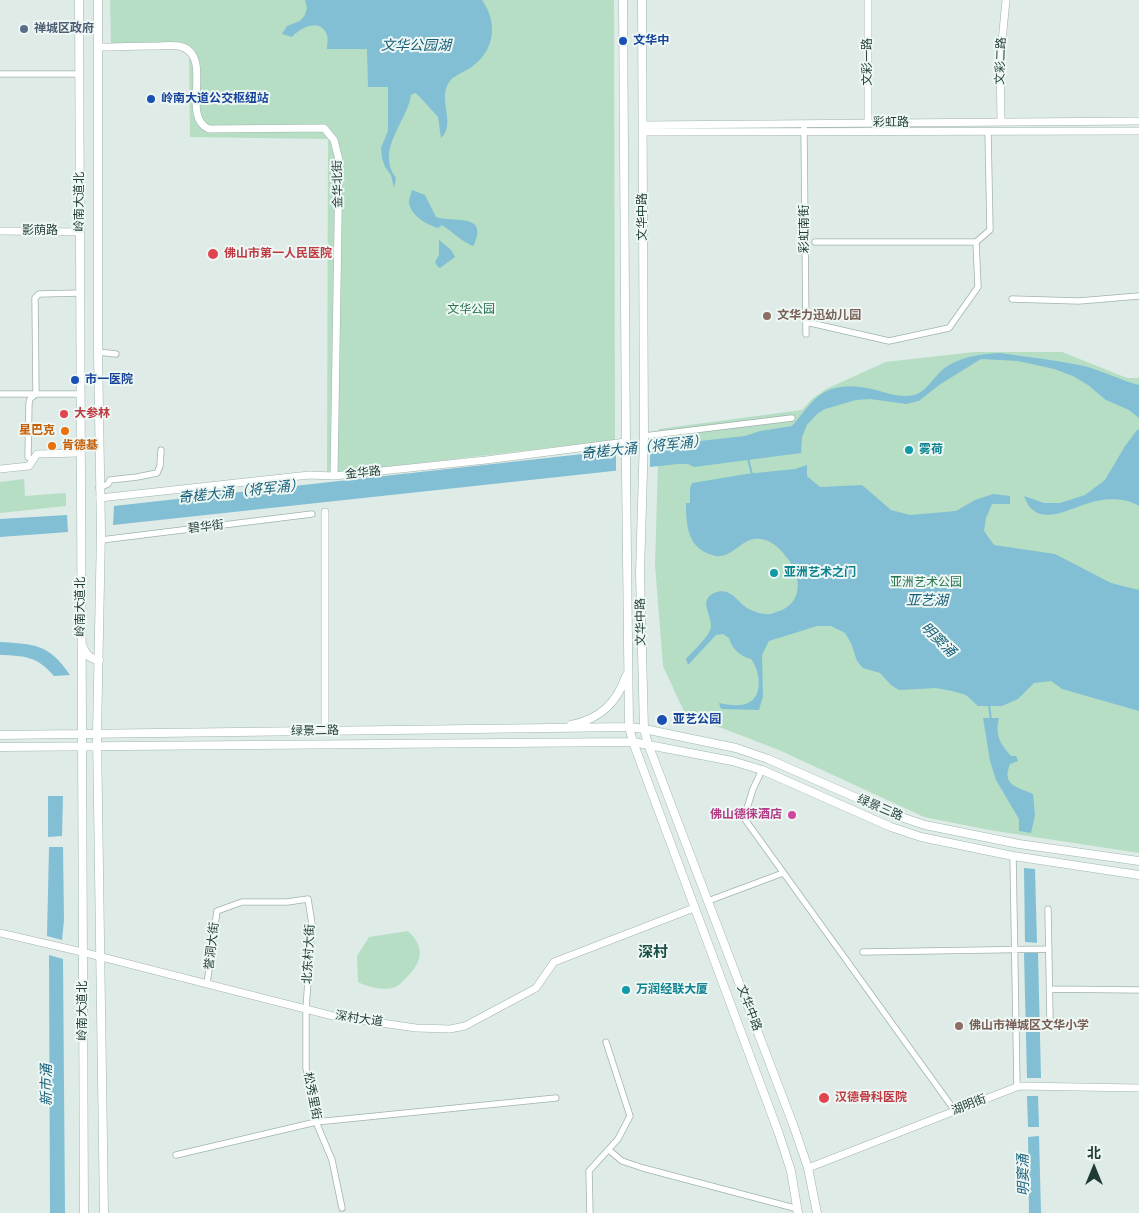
<!DOCTYPE html>
<meta charset="utf-8">
<style>
body{margin:0}
#map{position:relative;width:1139px;height:1213px;overflow:hidden;background:#deebe6;font-family:"Open Sans","Noto Sans SC",sans-serif}
canvas{display:block}
.north{position:absolute;left:1069px;top:1143px;width:50px;height:50px;-webkit-text-stroke:4px #eef7f4;paint-order:stroke;rotate:0deg;font-size:14px;font-weight:700;line-height:20px;text-align:center;color:#1f3b36}
.north::after{content:'';display:block;margin:auto;width:18px;height:22px;background:#1f3b36;clip-path:polygon(50% 0,100% 100%,50% 72%,0 100%)}
</style>
<div id="map">
<canvas width="1139" height="1213"></canvas>
<div class="north">北</div>
</div>
<script>
const context = document.querySelector('canvas').getContext('2d');
context.lineJoin = 'round';
function fillPath(path, color) { context.fillStyle = color; context.fill(path, 'evenodd'); }
function trace(path, color, width, dash) { context.strokeStyle = color; context.lineWidth = width; context.lineCap = dash ? 'butt' : 'round'; context.setLineDash(dash || []); context.stroke(path); }
function label(font, color, halo, rows, align = 'center') {
  context.font = font + ' "Open Sans","Noto Sans SC",sans-serif'; context.lineWidth = 4; context.setLineDash([]); context.textBaseline = 'middle'; context.strokeStyle = halo; context.fillStyle = color; for (const [text, x, y, turn = 0] of rows) {
    context.save(); context.translate(x, y); context.rotate((+turn || 0) * Math.PI / 180); context.textAlign = isNaN(turn) ? turn : align; if (halo) context.strokeText(text, 0, 0); context.fillText(text, 0, 0); context.restore();
  }
}
fillPath(new Path2D(`
 M110,0H614L615,440L327,474L328,139L190,137L189,47L182,44L111,43Z
 M974,352H1062L1127,378H1139V853L989,830L924,817L779,750L722,728L687,718L663,666L655,565L659,429L802,410L812,399L826,389L886,362Z
 M24,479L25,496L66,493V506L0,513V482Z
 M408,931C425,947 423,961 407,977C403,981 398,987 392,988C380,990 368,987 358,982L357,956L369,937Z`), '#b5dec4');
fillPath(new Path2D(`
 M305,0H482C497,21 496,48 474,65C464,74 450,74 446,89C441,104 455,126 441,138L438,117L419,96L415,93L411,95C407,122 375,150 396,178L394,188L391,175L385,167L382,158L381,148L388,131V87H368L367,49H327C327,44 329,38 326,33C319,18 300,28 292,37L282,34L287,26L300,21L305,15L307,8Z
 M412,190L425,195L436,217C453,223 489,212 474,245L473,246C461,241 453,232 442,225L438,228C427,225 410,215 409,202C409,198 411,194 412,190Z
 M439,240L451,250L455,257L440,268L438,267L435,262L439,255Z
 M1000,353C1028,357 1056,360 1084,366C1103,371 1120,380 1139,385V418L1129,410L1106,400L1088,385L1073,376L1054,369L1018,361L981,359L939,385L919,401L906,404L870,399L856,400L825,409L817,414L807,425L802,437L801,453L694,467L688,464H678L113,525L114,506L745,436L760,431L792,426C799,418 806,408 814,400C833,381 860,385 883,392C893,395 906,398 917,394C927,390 934,377 942,370C958,357 979,354 1000,353Z
 M1137,430H1139V506C1125,497 1102,498 1086,504C1065,511 1035,528 1024,496L1044,503H1060L1085,495L1105,480L1125,446Z
 M807,465V476L820,487L862,485L891,510L910,515L956,511L975,500L993,494L1010,496V504H992L986,518L984,531L994,545L1055,554L1111,583L1139,590V711L1062,689L1051,681L1034,683L1018,699L1002,706H978L966,695L952,691L936,688L899,690L891,685L880,673L863,668L857,661L851,643L845,633L831,626H817L769,641L762,655L763,696L759,710L721,709L719,703C728,705 742,707 750,702C764,693 759,669 751,659C740,656 732,649 729,638L723,634L716,635L688,665L686,659C692,652 710,636 711,627C712,615 698,601 714,593C727,587 735,597 743,605C750,611 762,615 771,614C775,613 778,611 782,610C804,600 800,575 788,559C779,547 767,535 750,540C739,544 732,555 720,556C717,557 713,555 709,554C687,546 686,523 686,503H690V488L692,483L746,474L795,469Z
 M67,515L68,532L0,537V519Z
 M0,642C35,644 49,644 70,675L54,676C37,656 25,656 0,655Z
 M983,718H999C995,736 1000,743 1011,756H1016L1018,761L1010,764C1001,786 1018,787 1033,794L1035,815L1031,833L1019,831V819L996,780L990,761Z
 M48,796H63L62,836L48,837Z
 M49,847H63L64,920L62,940L47,936Z
 M1024,868L1035,869L1037,943L1025,942Z
 M1024,953H1038L1041,1078H1027Z
 M49,955L63,959L65,1213H50Z
 M1027,1096H1038L1039,1127H1028Z
 M1039,1136L1041,1213H1029L1028,1137Z`), '#82bfd4');
fillPath(new Path2D(`
 M650,446V468L616,471V450Z`), '#deebe6');
trace(new Path2D(`
 M748,459L752,474
 M989,705L991,720`), '#82bfd4', 2);
const minor = new Path2D(`
 M0,74H79
 M804,128L806,334
 M815,242H976
 M1012,299L1079,301L1139,296
 M806,322L889,341L949,328L978,287L976,242L990,230L988,131
 M98,352L116,354
 M0,394H80
 M36,394L35,298L39,294L80,293
 M644,436L792,418
 M32,460L28,457L29,403L30,399L36,394
 M99,488L108,484L110,480L137,477L157,473L160,466L161,450
 M101,540L312,514
 M762,770L753,789L744,818L955,1111
 M1013,856L1017,1087
 M708,901L783,873
 M1048,909L1050,1020
 M863,952L1049,949
 M207,984L217,911L242,902H287L308,899L312,924L306,1009V1068L316,1122L332,1160L342,1208
 M1050,989L1139,990
 M609,1150L622,1161L643,1168L798,1209
 M176,1155L316,1122L556,1098
 M590,1213L589,1171L618,1139L630,1116L606,1042`);
const tertiary = new Path2D(`
 M868,0V123
 M98,47C117,47 137,46 156,46C163,46 172,45 179,46C216,54 179,117 209,129L324,128L334,140L339,160L334,476
 M1001,122L1000,62L1006,0
 M643,125L1139,121
 M643,132L1139,131
 M0,231L80,232
 M0,469L29,466L37,454L80,453
 M100,498L309,475L334,476L486,460L626,442
 M325,512V731
 M0,933L82,952L333,1016L416,1028L450,1029L465,1026L536,988L554,962L694,908
 M808,1168L1019,1086L1139,1088`);
const secondary = new Path2D(`
 M79,0L84,1213
 M98,0V352L101,531L97,734L104,1213
 M623,0L626,449
 M642,0L644,436L640,573L644,729L648,744L794,1127L808,1168L817,1213
 M626,470L629,727L633,742L779,1134L791,1171L798,1213
 M82,645C85,653 89,659 99,660
 M571,725C600,719 617,703 626,676
 M0,735L629,727L644,729L736,748L768,759L898,816L925,825L1019,844L1139,861
 M0,747L633,742L732,761L762,770L891,827L921,837L1013,856L1139,875`);
trace(minor, '#a1b3ae', 7);
trace(tertiary, '#a1b3ae', 8);
trace(secondary, '#9db7b0', 9);
trace(minor, '#fff', 5.5);
trace(tertiary, '#fff', 7);
trace(secondary, '#fff', 8);
const secondaryBridge = new Path2D(`
 M626,449V470`);
trace(secondaryBridge, '#9db7b0', 9, []);
trace(secondaryBridge, '#fff', 8);
for (const [x, y, r, color] of [
 [24,29,5,"#5c6f8a"],
 [623,41,5,"#1a4fb4"],
 [151,99,5,"#1a4fb4"],
 [213,254,6,"#e0444e"],
 [767,316,5,"#8d6e63"],
 [75,380,5,"#1a4fb4"],
 [64,414,5,"#e0444e"],
 [65,431,5,"#e8710a"],
 [52,446,5,"#e8710a"],
 [909,450,5,"#0f9aa8"],
 [774,573,5,"#0f9aa8"],
 [662,720,6,"#1a4fb4"],
 [792,815,5,"#d1479c"],
 [626,990,5,"#0f9aa8"],
 [959,1026,5,"#8d6e63"],
 [824,1098,6,"#e0444e"]
]) { const dot = new Path2D(); dot.arc(x, y, r, 0, 2 * Math.PI); context.fillStyle = color; context.fill(dot); trace(dot, '#eef7f4', 2); }
label('bold 12px', '#4e5e75', '#eef7f4', [
 ["禅城区政府",34,29]
], 'left');
label('bold 12px', '#164399', '#eef7f4', [
 ["文华中",633,41],
 ["岭南大道公交枢纽站",161,99],
 ["市一医院",85,380],
 ["亚艺公园",673,720]
], 'left');
label('12px', '#1f3b36', '#eef7f4', [
 ["文彩二路",1001,61,-88],
 ["文彩一路",868,62,-90],
 ["彩虹路",891,123],
 ["金华北街",338,184,-91],
 ["岭南大道北",80,202,-90],
 ["文华中路",643,217,-90],
 ["彩虹南街",805,229,-90],
 ["影荫路",40,231],
 ["金华路",363,473,-6],
 ["碧华街",206,527,-7],
 ["岭南大道北",81,607,-90],
 ["文华中路",641,622,-91],
 ["绿景二路",315,731,-1],
 ["绿景三路",880,808,23],
 ["誉洞大街",212,946,-83],
 ["北东村大街",309,954,-87],
 ["文华中路",749,1008,69],
 ["岭南大道北",83,1011,-90],
 ["深村大道",359,1019,8],
 ["松秀里街",312,1096,79],
 ["湖明街",969,1105,-21]
]);
label('bold 12px', '#be3a42', '#eef7f4', [
 ["佛山市第一人民医院",224,254],
 ["大参林",74,414],
 ["汉德骨科医院",835,1098]
], 'left');
label('12px', '#27744d', '#eef7f4', [
 ["文华公园",471,310],
 ["亚洲艺术公园",926,583]
]);
label('bold 12px', '#785e54', '#eef7f4', [
 ["文华力迅幼儿园",777,316],
 ["佛山市禅城区文华小学",969,1026]
], 'left');
label('bold 12px', '#c56008', '#eef7f4', [
 ["星巴克",55,431],
 ["肯德基",62,446,"left"]
], 'right');
label('bold 12px', '#0d838f', '#eef7f4', [
 ["雾荷",919,450],
 ["亚洲艺术之门",784,573],
 ["万润经联大厦",636,990]
], 'left');
label('bold 12px', '#b23c85', '#eef7f4', [
 ["佛山德徕酒店",782,815]
], 'right');
label('italic 14px', '#165f7a', '#eef7f4', [
 ["文华公园湖",416,46],
 ["奇槎大涌（将军涌）",644,448,-6],
 ["奇槎大涌（将军涌）",241,492,-6],
 ["亚艺湖",927,601],
 ["明窦涌",938,640,44],
 ["新市涌",47,1085,-90],
 ["明窦涌",1024,1175,-91]
]);
label('bold 15px', '#1a4e47', '#eef7f4', [
 ["深村",653,953]
]);
</script>
